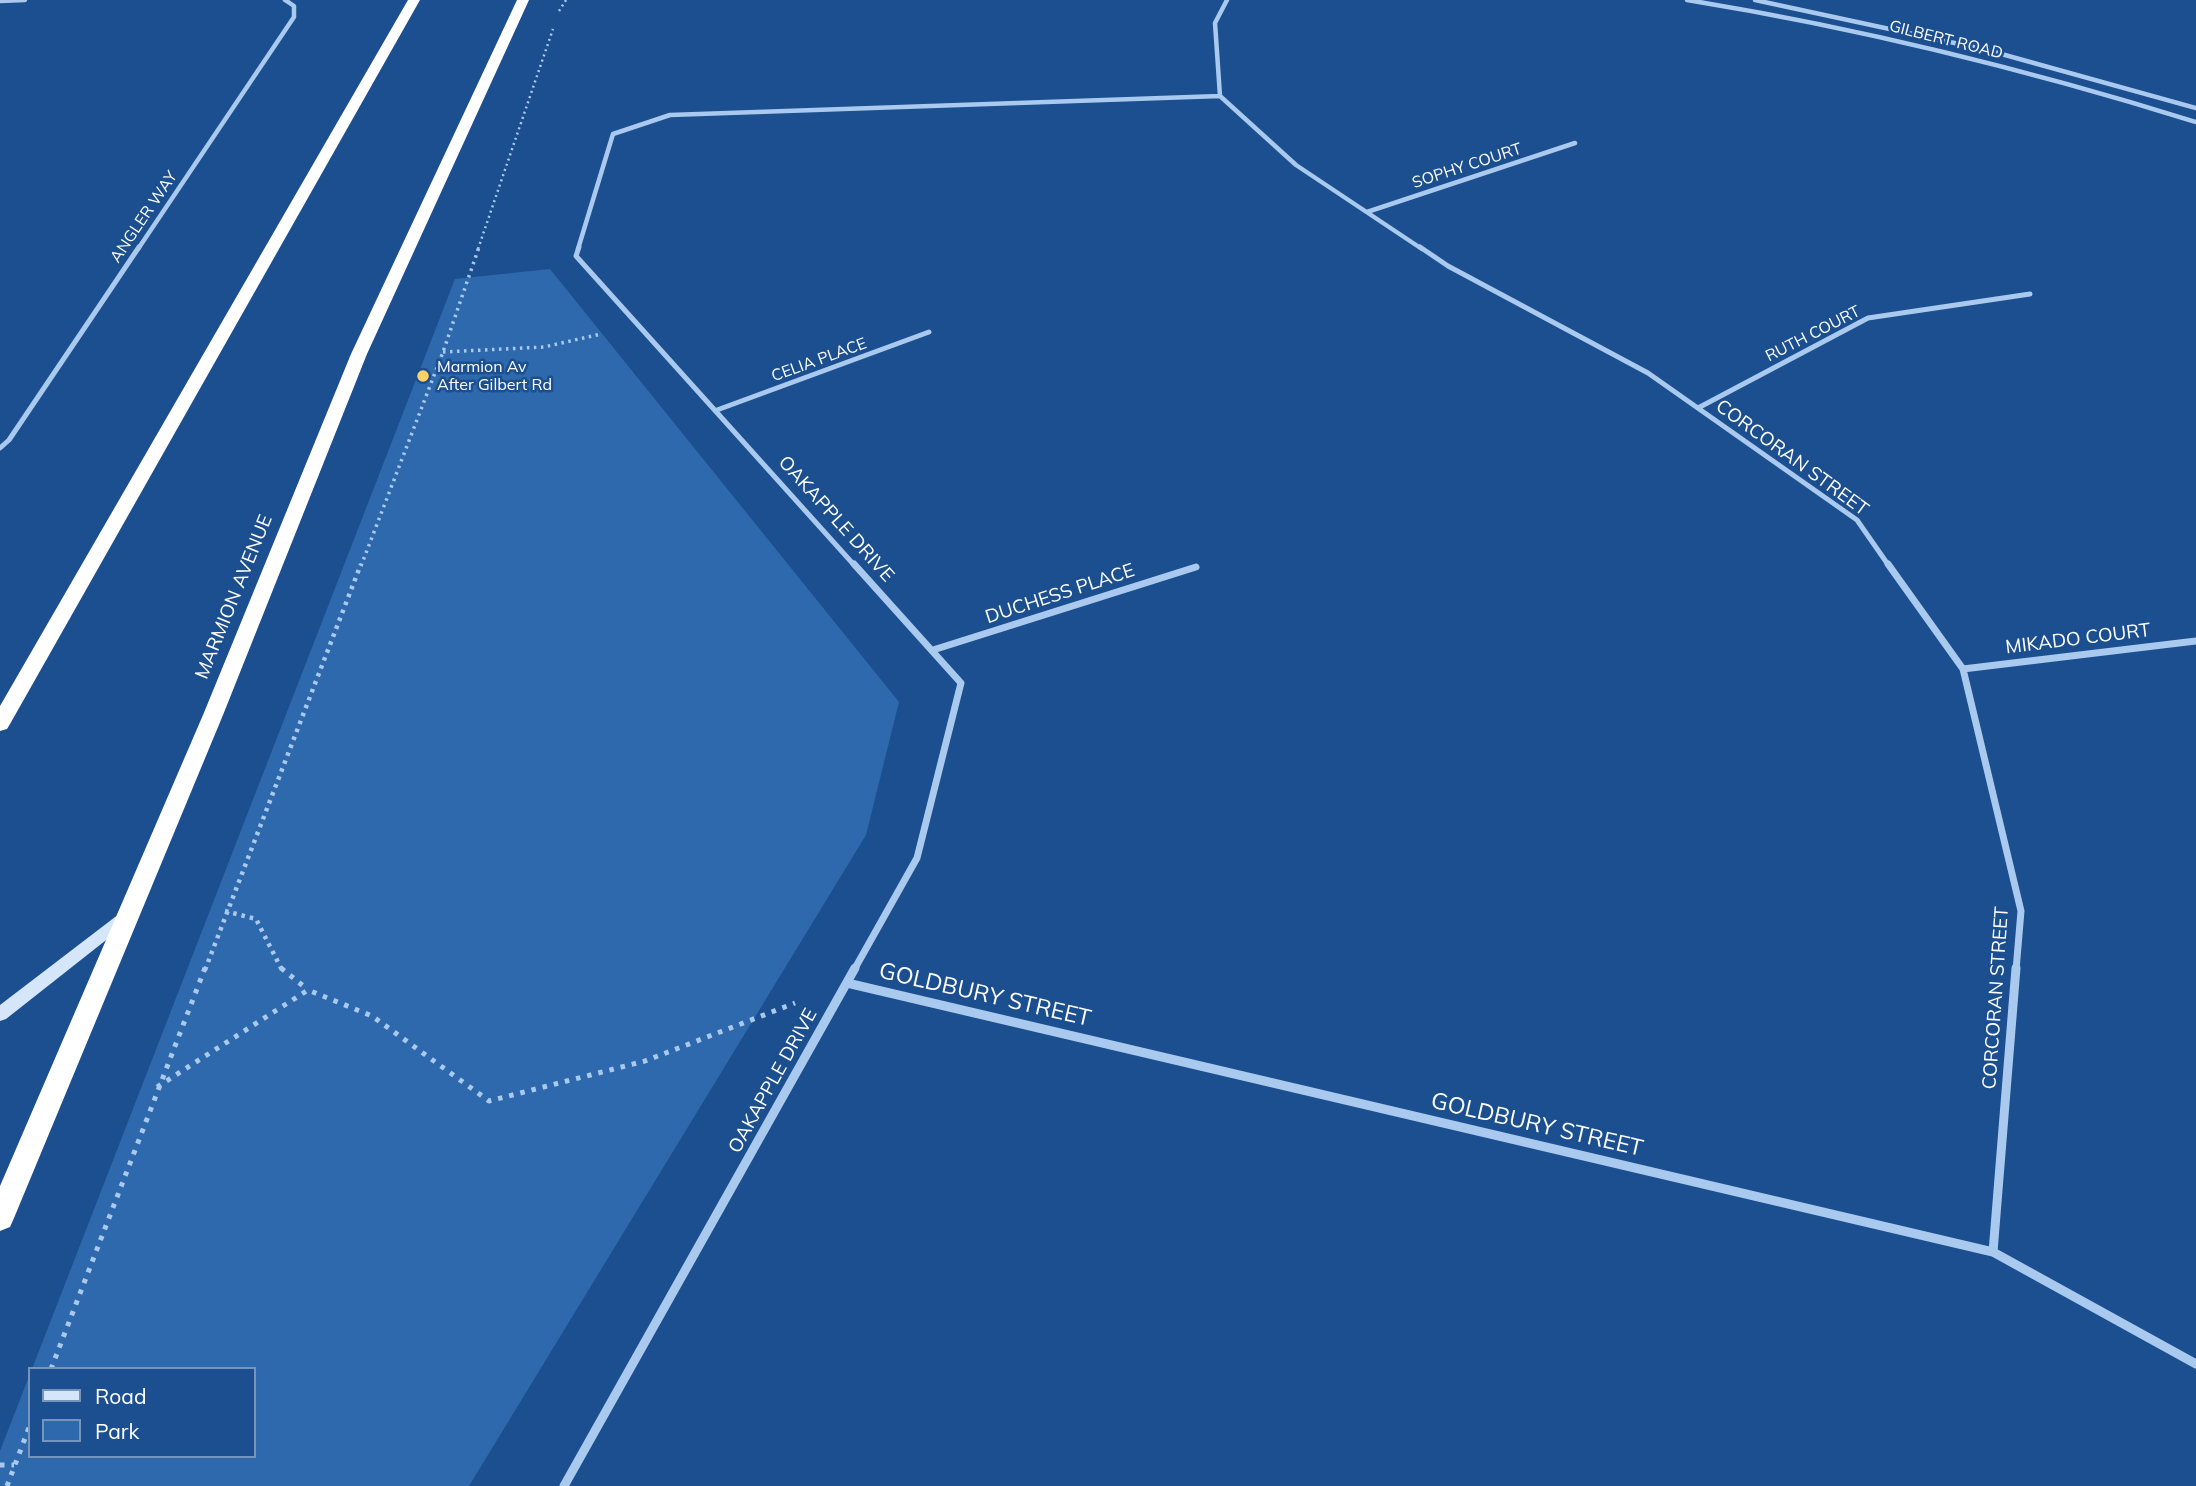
<!DOCTYPE html>
<style>
body{margin:0}
#map{position:relative;width:2196px;height:1486px;overflow:hidden;background:#1b4f8f;font-family:Mulish,sans-serif}
canvas{display:block}
.legend{position:absolute;left:28px;top:1367px;width:228px;height:91px;box-sizing:border-box;background:#1b4f8f;border:2px solid #7695bc;margin:0;padding:9px 12px;list-style:none;font-size:21px;color:#fff}
.legend li{display:flex;align-items:center;gap:14px;height:35px}
.legend b{width:35px;border:2px solid #7695bc}
</style>
<div id="map">
<canvas width="2196" height="1486"></canvas>
<ul class="legend">
<li><b style="height:9px;background:#d6e6fa"></b>Road</li>
<li><b style="height:19px;background:#2e69ad"></b>Park</li>
</ul>
</div>
<script>
const context = document.querySelector('canvas').getContext('2d');
context.lineJoin = 'round';
function fillPath(path, color) { context.fillStyle = color; context.fill(path, 'evenodd'); }
function trace(path, color, width, dash) { context.strokeStyle = color; context.lineWidth = width; context.lineCap = dash ? 'butt' : 'round'; context.setLineDash(dash || []); context.stroke(path); }
function label(font, color, halo, rows, align = 'center') {
  context.font = font + ' Mulish,sans-serif'; context.lineWidth = 5; context.setLineDash([]); context.textBaseline = 'middle'; context.strokeStyle = halo; context.fillStyle = color; for (const [text, x, y, turn = 0] of rows) {
    context.save(); context.translate(x, y); context.rotate((+turn || 0) * Math.PI / 180); context.textAlign = isNaN(turn) ? turn : align; if (halo) context.strokeText(text, 0, 0); context.fillText(text, 0, 0); context.restore();
  }
}
fillPath(new Path2D(`
 M550,269L899,702L866,835L469,1486H0V1451L30,1374V1456H254V1369H32L455,279Z`), '#2e69ad');
trace(new Path2D(`
 M559,11L566,0
 M478,249L553,29`), '#a9c9ee', 2.5, [2, 3.5]);
trace(new Path2D(`
 M443,352L544,347L601,334
 M361,566L443,352L479,247`), '#a9c9ee', 3.5, [2.5, 4.5]);
trace(new Path2D(`
 M225,911L256,919L282,970
 M205,970L361,564`), '#a9c9ee', 4.5, [3.5, 5]);
trace(new Path2D(`
 M281,968L307,989
 M157,1087L308,990L372,1016L489,1101L645,1061L795,1003
 M51,1369L205,968
 M0,1465H14
 M7,1486L30,1425`), '#a9c9ee', 5, [4.5, 7]);
trace(new Path2D(`
 M1227,0L1215,23L1220,96L1296,165L1422,249
 M1687,0C1860,28 2029,70 2196,122
 M1755,0L1987,50L2196,108
 M0,1L25,0
 M1367,212L1575,143
 M138,249L294,17V6L285,0
 M578,249L613,134L670,115L1220,96`), '#a9c9ee', 4.5);
trace(new Path2D(`
 M579,247L576,256L855,566
 M1420,247L1448,266L1648,373L1857,520L1889,566
 M1698,408L1868,318L2030,294
 M717,410L929,332
 M0,448L9,440L139,247`), '#a9c9ee', 5);
trace(new Path2D(`
 M854,564L961,683L917,858L854,970
 M1888,564L1963,669L2021,911L2016,970
 M933,650L1196,567
 M1963,669L2196,641`), '#a9c9ee', 7);
trace(new Path2D(`
 M847,983L1993,1252L2196,1364
 M1993,1252L2016,968
 M564,1486L855,968`), '#a9c9ee', 9);
fillPath(new Path2D(`
 M124,912L129,914L132,918L129,922L6,1019L0,1021V1005L119,914Z`), '#d6e6fa');
fillPath(new Path2D(`
 M408,0H420L10,724L7,729L0,731V706Z
 M517,0H529L367,354L223,715L14,1218L10,1227L0,1231V1186L203,715L351,354Z`), '#fff');
for (const [x, y, r, color] of [
 [423,376,7,"#ffd166"]
]) { const dot = new Path2D(); dot.arc(x, y, r, 0, 2 * Math.PI); context.fillStyle = color; context.fill(dot); trace(dot, '#1b4f8f', 2.5); }
label('16px', '#fff', '#1b4f8f', [
 ["GILBERT ROAD",1946,40,14],
 ["SOPHY COURT",1467,166,-18],
 ["ANGLER WAY",144,217,-56],
 ["RUTH COURT",1813,334,-27],
 ["CELIA PLACE",819,360,-20]
]);
label('16px', '#fff', '#1b4f8f', [
 ["Marmion Av",437,367],
 ["After Gilbert Rd",437,385]
], 'left');
label('19px', '#fff', '#1b4f8f', [
 ["CORCORAN STREET",1792,458,36],
 ["OAKAPPLE DRIVE",836,519,48],
 ["DUCHESS PLACE",1060,594,-18],
 ["MARMION AVENUE",234,597,-68],
 ["MIKADO COURT",2078,639,-7],
 ["CORCORAN STREET",1996,998,-86],
 ["OAKAPPLE DRIVE",773,1081,-61]
]);
label('23px', '#fff', '#1b4f8f', [
 ["GOLDBURY STREET",985,995,13],
 ["GOLDBURY STREET",1537,1125,13]
]);
</script>
